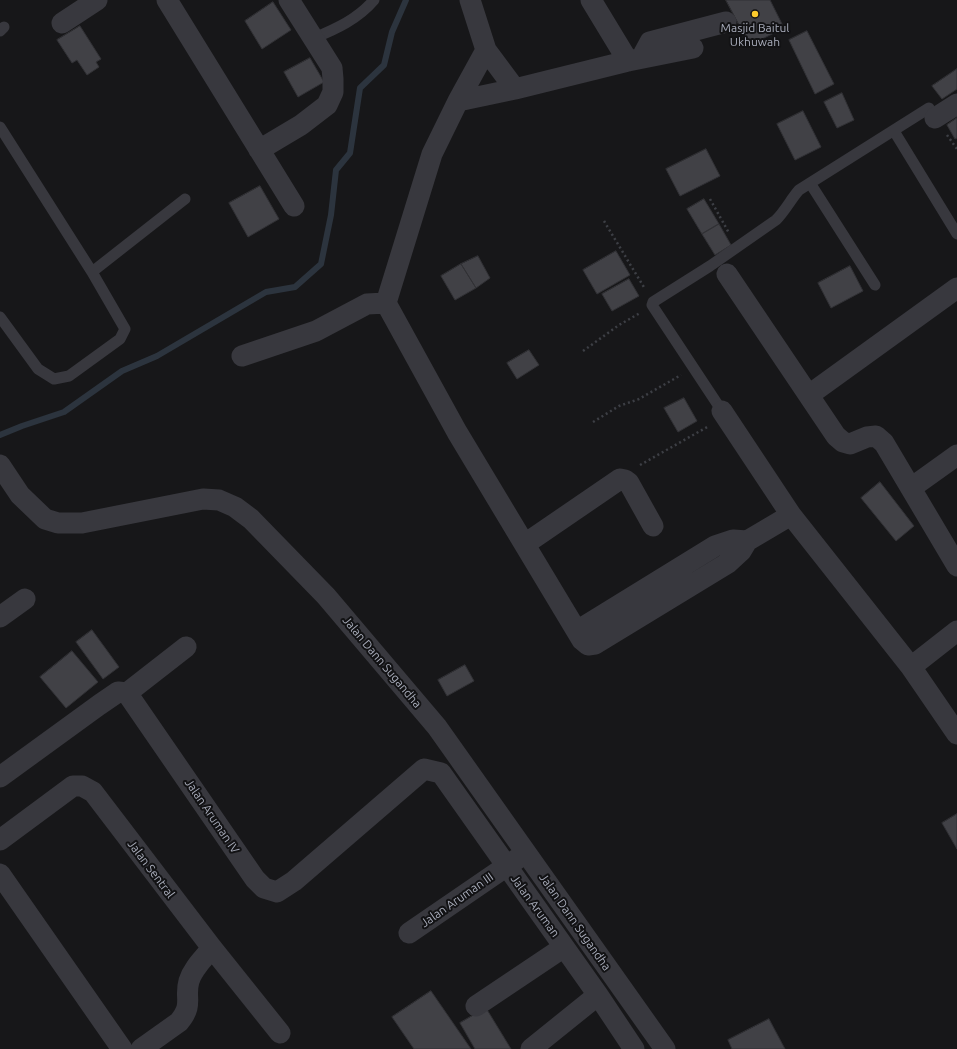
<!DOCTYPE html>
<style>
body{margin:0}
canvas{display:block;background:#171719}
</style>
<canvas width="957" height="1049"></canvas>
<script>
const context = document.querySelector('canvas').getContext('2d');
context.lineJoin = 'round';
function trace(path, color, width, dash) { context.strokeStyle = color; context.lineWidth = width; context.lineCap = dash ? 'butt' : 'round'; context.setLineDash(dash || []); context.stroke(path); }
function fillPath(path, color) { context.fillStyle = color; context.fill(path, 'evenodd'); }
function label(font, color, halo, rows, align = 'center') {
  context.font = font + ' Ubuntu,sans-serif'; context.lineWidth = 4; context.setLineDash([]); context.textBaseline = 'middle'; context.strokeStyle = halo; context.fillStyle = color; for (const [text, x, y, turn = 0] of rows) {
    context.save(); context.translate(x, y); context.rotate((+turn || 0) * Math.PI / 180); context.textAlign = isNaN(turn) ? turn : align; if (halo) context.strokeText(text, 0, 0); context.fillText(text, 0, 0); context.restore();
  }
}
trace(new Path2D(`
 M0,435L22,426L64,412L122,371L157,356L266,292L295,287L321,264L331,215L336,170L350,153L360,88L384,65L392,32L406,0`), '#2c343e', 6);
const building = new Path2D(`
 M726,0H770L784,28L750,45Z
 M273,2L291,30L262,49L245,21Z
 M80,26L101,59L96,62L99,67L87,75L77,60L72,63L57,40Z
 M807,31L834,84L815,94L789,40Z
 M310,58L324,82L298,97L284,72Z
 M957,69V89L942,99L932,86Z
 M842,93L854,120L837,128L824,102Z
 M803,111L821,147L795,160L777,124Z
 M957,118V138L955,139L947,125Z
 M706,149L720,176L680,196L666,169Z
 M260,186L279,219L248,237L229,203Z
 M704,199L719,224L702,234L687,209Z
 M719,224L731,245L715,255L702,234Z
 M616,251L630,275L597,294L583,270Z
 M478,256L490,278L476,288L461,264Z
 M461,264L476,288L455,300L441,276Z
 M850,266L863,291L831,308L818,283Z
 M629,279L639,296L612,311L602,294Z
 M529,350L539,365L517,379L507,363Z
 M684,398L697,421L678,432L664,408Z
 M880,482L914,526L896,541L861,498Z
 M92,630L119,667L103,679L76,642Z
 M72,651L98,682L66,708L40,677Z
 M465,665L474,681L447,696L438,680Z
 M957,814V849L942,823Z
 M431,991L471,1049H414L392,1017Z
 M486,1008L511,1049H475L460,1023Z
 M769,1019L785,1049H732L728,1040Z`);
fillPath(building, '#414146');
trace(building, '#313135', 1);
trace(new Path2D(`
 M947,135L957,149
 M710,199L729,233
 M604,221L645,289
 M583,351L619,325L640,313
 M593,422L619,406L639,399L681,375
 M640,465L709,426`), '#3d3f45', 2.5, [2, 3]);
trace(new Path2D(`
 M0,31L4,27
 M314,38C336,29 358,19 374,0
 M0,127L92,272L125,329L120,339L69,376L54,379L38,369L0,317
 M894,131L957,234
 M810,183L875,285
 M92,272L185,199
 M722,411L652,305L653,302L710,266L776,220C785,211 791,199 799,190L929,108`), '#38383e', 11);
trace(new Path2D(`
 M167,0L294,206
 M470,0L486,50L515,89
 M591,0L628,61
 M62,23L97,0
 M486,50L458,101L432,154L386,303L457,432L582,640L588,645L595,644L728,563L741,551L747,541L791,515
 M643,55L650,42L726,22
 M458,101L515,89L628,61L693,48
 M935,118L957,104
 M259,150L301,125L327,105L333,92V79L332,68L289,0
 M727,274L836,436L843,442L850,444L867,437L876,436L884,443L957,566
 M242,356L316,331L367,304L386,303
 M809,395L957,288
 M722,411L791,515L911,667L957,734
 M0,465L20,495L45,519L58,523H82L203,499L219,500L235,507L251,519L326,596L437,727L665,1049
 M911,488L957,455
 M525,544L620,479L625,480L629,483L653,526
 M0,617L25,599
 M577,631L715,546L733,540L747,541
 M911,667L957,631
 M127,693L186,647
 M0,777L99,705L118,692L127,693L255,879L264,888L277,892L294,881L424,769L441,773L598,995L634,1049
 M0,840L73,786H82L93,792L212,948L280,1033
 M0,874L122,1049
 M409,933L517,859
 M476,1006L564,947
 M141,1049L179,1022C194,1004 184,998 189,981C193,968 204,958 212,948
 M531,1049L598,995`), '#38383e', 21);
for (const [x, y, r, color] of [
 [755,14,4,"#fcca2c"]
]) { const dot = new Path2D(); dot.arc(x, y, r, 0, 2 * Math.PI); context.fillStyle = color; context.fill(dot); trace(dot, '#121214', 1.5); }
label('12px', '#a8acba', '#121214', [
 ["Masjid Baitul",755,28],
 ["Ukhuwah",755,42]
]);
label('12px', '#a8acba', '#121214', [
 ["Jalan Dann Sugandha",382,662,50],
 ["Jalan Aruman IV",212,816,56],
 ["Jalan Sentral",151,869,53],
 ["Jalan Aruman III",457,900,-35],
 ["Jalan Aruman",535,906,54],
 ["Jalan Dann Sugandha",575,922,55]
]);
</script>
